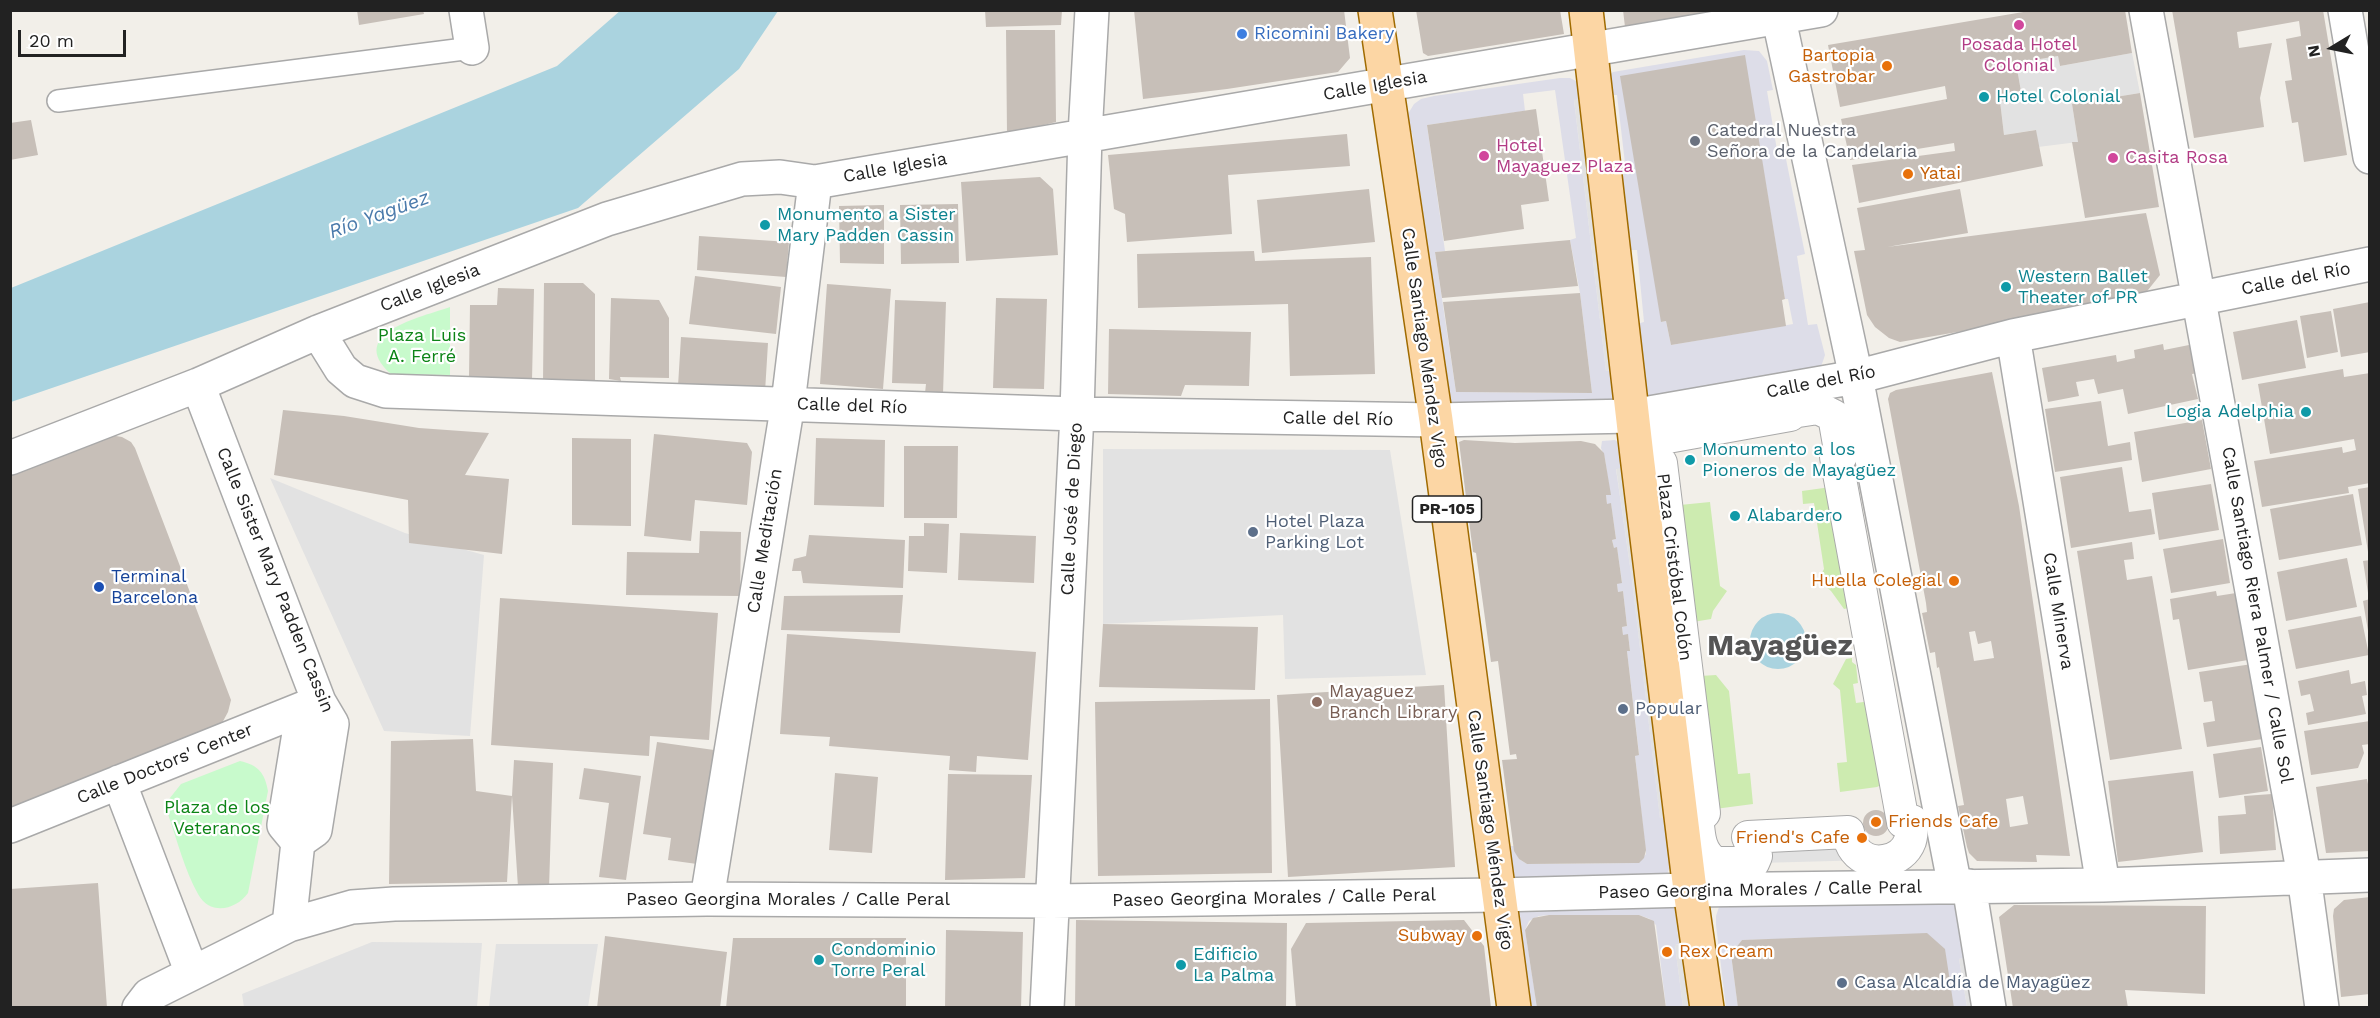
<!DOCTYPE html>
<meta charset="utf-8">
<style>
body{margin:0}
#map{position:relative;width:2380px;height:1018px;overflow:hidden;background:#f2efe9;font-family:"Work Sans",sans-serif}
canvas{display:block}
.frame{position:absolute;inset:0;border:12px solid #222;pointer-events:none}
.north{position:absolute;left:2302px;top:18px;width:60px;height:60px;-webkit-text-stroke:4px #fff;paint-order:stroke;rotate:260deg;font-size:16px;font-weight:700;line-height:24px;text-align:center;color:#222}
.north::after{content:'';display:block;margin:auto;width:21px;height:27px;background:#222;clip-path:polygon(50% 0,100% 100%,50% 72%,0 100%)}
.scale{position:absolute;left:18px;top:30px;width:108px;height:27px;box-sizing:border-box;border:3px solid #222;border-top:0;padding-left:8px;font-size:18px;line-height:21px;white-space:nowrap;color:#222;-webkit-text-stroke:4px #fff;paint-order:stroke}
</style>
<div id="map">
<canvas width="2380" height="1018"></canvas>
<div class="frame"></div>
<div class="north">N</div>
<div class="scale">20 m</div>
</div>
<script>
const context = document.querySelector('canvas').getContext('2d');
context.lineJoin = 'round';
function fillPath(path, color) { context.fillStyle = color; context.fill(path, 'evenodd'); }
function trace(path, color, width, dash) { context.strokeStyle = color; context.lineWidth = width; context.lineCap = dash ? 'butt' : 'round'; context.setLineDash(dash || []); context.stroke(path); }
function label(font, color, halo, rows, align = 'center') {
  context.font = font + ' "Work Sans",sans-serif'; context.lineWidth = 4.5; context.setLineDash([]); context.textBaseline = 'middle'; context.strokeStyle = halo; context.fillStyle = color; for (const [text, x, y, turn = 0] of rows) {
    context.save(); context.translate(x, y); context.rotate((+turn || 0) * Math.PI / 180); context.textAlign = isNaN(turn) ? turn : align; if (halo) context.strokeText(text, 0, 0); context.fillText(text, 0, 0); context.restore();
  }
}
fillPath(new Path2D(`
 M1831,487L1853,607L1844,609L1831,591L1818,580L1824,569L1814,503L1803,504L1802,491Z
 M1710,502L1720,586L1727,591L1713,611L1711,619L1693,622L1680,505Z
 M1852,658V662L1856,665L1858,683L1853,684L1856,703L1871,701L1881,785L1877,787L1840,792L1837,763L1847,762L1840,690L1833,684L1846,659Z
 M1716,675L1729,691L1738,774L1750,773L1753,804L1715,809L1700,676Z`), '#cdebb0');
fillPath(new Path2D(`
 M450,307V375L391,374C345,333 422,317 450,307Z
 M240,761C258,765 265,773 268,791L248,893C236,910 210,916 198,894C185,871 177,840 168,814L166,803L181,784Z`), '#c8facc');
fillPath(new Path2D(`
 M2132,53L2140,93L2072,104L2078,142L2038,147L2035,130L2004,135L2000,101L2022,97L2016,63L2058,56L2060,66Z
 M1586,98L1615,370L1606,371L1574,100Z
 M1103,449L1390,450L1426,675L1285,679L1283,615L1103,624Z
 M1631,467L1672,818L1660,819L1632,580L1616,468Z
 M270,478L405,533L484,555L470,736L384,731Z
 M1848,832L1870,860L1759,863L1748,837Z
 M372,942L482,943L477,1007H244L242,994Z
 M496,944H598L588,1007H489Z
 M1687,944L1695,1007H1683L1675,945Z
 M1969,956L1980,1007H1967L1959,959Z`), '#e2e2e2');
fillPath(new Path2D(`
 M1744,50L1759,51L1767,61L1773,90L1767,91L1777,150L1784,149L1805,254L1797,256L1808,325L1817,324L1825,355L1823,361L1821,366L1813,372L1651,397L1646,395L1637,324L1644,322L1637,250H1628L1619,164L1625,163L1617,95H1608L1609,75L1613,72ZM1744,55L1785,299H1788L1793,324L1671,345L1666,321L1661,322Z
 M1560,78H1570L1578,82L1582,99L1574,100L1606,371L1615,370L1614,397L1608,403L1451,407L1446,384L1412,132L1406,133L1405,119L1414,104L1421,99L1434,96ZM1555,90L1576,238L1570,240L1580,293L1592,393L1456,392L1435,252L1445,251L1427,125L1525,111L1523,94Z
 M1615,440L1620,444L1625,467L1616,469L1632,580L1660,818H1666L1671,864L1667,874L1513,879L1504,846H1514L1519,859L1527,864L1638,863L1646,854L1635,756L1639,754L1627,651L1630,650L1628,635H1623L1622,627L1627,626L1623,591L1618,592L1617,584L1622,582L1617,548H1614L1612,540L1616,539L1611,504H1607L1606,495H1610L1605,459L1601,448L1602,441Z
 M1672,903L1675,910L1679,944L1675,945L1683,1007H1666L1656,925L1650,919L1639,915H1549L1539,916L1529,921L1525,930L1526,936L1537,1007H1528L1510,904Z
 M1955,903L1966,957L1959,959L1967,1007H1954L1858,937L1742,940L1731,954L1738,1007H1726L1716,925V916L1720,904Z`), '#dddde8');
fillPath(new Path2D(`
 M621,10L778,11L739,69L578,208L11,402V288L557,66Z
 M1750 641a28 28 0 1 1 56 0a28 28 0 1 1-56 0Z`), '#aad3df');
fillPath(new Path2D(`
 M357,10H423L424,14L359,25Z
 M985,10H1062L1061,25L986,27Z
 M1134,10H1344L1350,58L1338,72L1227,89L1143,99Z
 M1416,10H1560L1564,34L1428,56L1423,53Z
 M1623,10H1732V12L1625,27Z
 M2035,10H2125L2132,53L2060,66L2058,56L2016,63L2022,97L2000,101L2004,135L2036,130L2043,166L1859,203L1852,165L1955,151L1954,143L1850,160L1841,119L1947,99L1945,86L1840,107L1828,45Z
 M2172,10H2323L2347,155L2304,162L2298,122L2292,123L2285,81L2292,80L2286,39L2301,36L2299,21L2237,32L2239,48L2272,43L2260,98L2264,127L2194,138Z
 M1006,30H1055L1056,122L1007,134Z
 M1745,55L1785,299L1782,300L1786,326L1671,345L1666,321L1661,322L1620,76Z
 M2140,93L2159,207L2085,218L2072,142H2078L2072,104Z
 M1536,109L1549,201L1521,205L1524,229L1444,241L1427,125Z
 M31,120L38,155L10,160V123Z
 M1347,134L1350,166L1228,175L1232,234L1127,242L1125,214L1114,209L1108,155Z
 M1040,177L1053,189L1058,255L966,261L961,182Z
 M1369,189L1375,242L1262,253L1257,200Z
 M1960,189L1968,233L1887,247L2146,213L2160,275L2140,300L1900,342L1889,338L1875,327L1867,315L1854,251L1865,250L1857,208Z
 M958,204L959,263L901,264L900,205Z
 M884,205V264L840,263L839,206Z
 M699,236L789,242L786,277L697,270Z
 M1570,240L1578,286L1442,298L1435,252Z
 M1254,251L1255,261L1371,257L1375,374L1290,376L1288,304L1138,308L1137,254Z
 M695,276L781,287L776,334L689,324Z
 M544,283H583L595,294V382H543Z
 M827,284L891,289L883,389L820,384Z
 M498,288L534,289L532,380L469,378L470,305H497Z
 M1580,293L1592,393L1456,392L1443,302Z
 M611,298L659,300L669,318V378L620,377L621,381L609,379Z
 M996,298L1047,299L1044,389L993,388Z
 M895,300L946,302L943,394L925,393L926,384L892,383Z
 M2370,302V352L2341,357L2333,309Z
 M2331,311L2338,352L2307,358L2300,316Z
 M2297,320L2306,368L2242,380L2233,332Z
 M1109,329L1251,332L1249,386L1185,385L1181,396L1108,394Z
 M681,337L768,343L765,392L678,386Z
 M2163,344L2164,350L2194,344L2199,373L2192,374L2198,399L2128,414L2123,389L2098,394L2094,379L2076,382L2079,396L2048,402L2042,368L2116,355L2117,362L2135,358L2134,350Z
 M2343,369L2344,377L2370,373V483L2348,487L2349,493L2262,507L2254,461L2342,447L2343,453L2356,450L2354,439L2270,454L2258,384Z
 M1992,372L2019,506L2070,856L2036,855L2037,862L1977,861L1969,853L1967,847L1958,806L1964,805L1939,667L1937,668L1935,652L1930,653L1922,613L1927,612L1926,603L1888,399L1890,393L1896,390ZM1975,631L1978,644L1991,641L1994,658L1974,661L1969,632ZM2023,796L2028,824L2010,827L2006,799Z
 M2101,401L2108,446L2130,442L2132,460L2055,472L2045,409Z
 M283,410L344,416L419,428L489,433L465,475L509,479L502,554L409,543L408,500L274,475Z
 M2202,420L2211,469L2142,482L2134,432Z
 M654,434L747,443L752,452L747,505L695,500L691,541L644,536Z
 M110,435L122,437L131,442L135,448L231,700L228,712L221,725L10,809V475Z
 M572,438L631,439V526L572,525Z
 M816,438L885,440L884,507L814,505Z
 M1464,440L1515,443L1581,441L1595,444L1604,453L1611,495H1606L1607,504L1611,503L1616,539L1612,540L1614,548L1617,547L1622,583L1617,584L1618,592L1623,591L1627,626L1622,627L1623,635L1628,634L1630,651H1627L1639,755L1635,756L1646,850L1644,858L1639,863L1527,864L1519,859L1514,851L1502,760L1517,759L1516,754L1510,755L1498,661L1491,662L1476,553L1473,552L1459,442Z
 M904,446H958L957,518H904Z
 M2122,467L2129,512L2151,509L2155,534L2071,548L2060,477Z
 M2211,484L2219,530L2159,540L2152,493Z
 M2370,487V552H2368L2358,489Z
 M2353,494L2362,545L2279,560L2270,509Z
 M924,523L949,524L947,573L908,571L909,536H924Z
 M700,531L741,532L740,596L626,595L627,552L699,553Z
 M960,533L1036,536L1034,583L958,580Z
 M809,535L905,540L903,588L803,583L801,571H792L794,559L806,556Z
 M2223,539L2230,583L2171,593L2163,549Z
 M2132,542L2134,559L2124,560L2127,580L2152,576L2182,749L2110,760L2077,551Z
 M2347,558L2357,607L2286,621L2277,572Z
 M2370,560V593H2368L2363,561Z
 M2216,591L2217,596L2236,593L2248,660L2188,670L2179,619L2173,620L2170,599Z
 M903,595L900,633L781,630L784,596Z
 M500,598L718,613L709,740L650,736L649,756L491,745Z
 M2370,599V631H2368L2363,601Z
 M2361,616L2369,655L2296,669L2288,630Z
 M1103,624L1258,627L1255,690L1099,687Z
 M787,634L1036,652L1028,760L977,756L976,772L949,770L950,756L829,746L830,737L780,734Z
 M2252,664L2263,739L2207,747L2203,723L2215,721L2212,701L2204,702L2199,672Z
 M2349,670L2351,684L2365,681L2367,695L2362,696L2366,714L2308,725L2306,713L2314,711L2310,694L2301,696L2298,681Z
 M1444,685L1455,867L1288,877L1277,695Z
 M1270,699L1272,873L1098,876L1095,702Z
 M2370,721V744L2362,745L2364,753L2358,768L2311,775L2304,731Z
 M473,739L476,791L512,796L514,760L553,763L549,888L518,887L512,796L507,882L389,884L391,741Z
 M657,742L714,750L697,864L668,860L671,838L643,834Z
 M2261,747L2268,791L2219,798L2213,754Z
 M584,768L641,776L626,880L599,877L609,803L579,799Z
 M2193,771L2203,852L2118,862L2108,781Z
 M835,773L878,777L872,853L829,850Z
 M948,774L1032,775L1025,878L945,880Z
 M2367,779L2370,794V851L2326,853L2316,787Z
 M2272,794L2276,850L2220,854L2218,816L2246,814L2244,796Z
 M1863 823a13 13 0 1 1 26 0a13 13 0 1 1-26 0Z
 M98,883L107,1008H10V889Z
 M2370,897V994L2341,997L2333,916L2334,909L2344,900Z
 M2014,905L2206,906L2205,994L2125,990L2128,1008H2013L1999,917Z
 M1549,915H1639L1654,921L1666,1008H1537L1525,930L1533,918Z
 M1076,920L1287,923L1286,1008H1075Z
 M1464,920L1484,946L1491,1008H1296L1291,949L1306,923Z
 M946,930L1023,932L1021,1008H945Z
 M1927,933L1945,949L1954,1008H1738L1731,954L1742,940Z
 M605,936L727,952L720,1008H597Z
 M733,938H906V1008H726Z`), '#c7bfb8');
const service = new Path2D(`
 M58,101L472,48`);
const pedestrian = new Path2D(`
 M1818,408L1834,416L1841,456L1836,457L1903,822L1912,821C1912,827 1912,835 1910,841C1902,863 1870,869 1855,850C1851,845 1849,838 1848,832L1748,837L1756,856L1753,863H1715C1698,851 1699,834 1697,814L1704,813L1661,463L1655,464L1653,450L1662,438L1790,415L1792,412Z`);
const minor = new Path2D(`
 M466,10L472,48
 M1777,10L1856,377L1955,887
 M2146,10L2304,876L2322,1008
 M2345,10L2370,157
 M318,332L341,369L355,381L386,391L1077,414L1436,420L1632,416L1856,377L2013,336L2370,264
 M2013,336L2103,885
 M198,385L319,702L332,724L315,830L298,842
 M10,458L198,385L318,332L607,219L742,179L780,177L815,182L1821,10
 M119,782L192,973
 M10,826L319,702
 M1969,886L1989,1008
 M707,899L788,403L815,182
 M289,925L298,842L284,825L303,709
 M139,1008L149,995L289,925L352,907L394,904L707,899L1052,901L1498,895L1690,890L2103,885L2370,875
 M1047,1008L1077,414L1085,135L1092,10`);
const primary = new Path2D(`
 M1375,10L1436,420L1514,1008
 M1586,10L1637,456L1690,890L1707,1008`);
trace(service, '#a9a9a9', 24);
trace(pedestrian, '#a9a9a9', 34);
trace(minor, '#a9a9a9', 36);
trace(primary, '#a06b00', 36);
trace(service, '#fff', 21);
trace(pedestrian, '#fff', 32);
trace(minor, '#fff', 33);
trace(primary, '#fcd6a4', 33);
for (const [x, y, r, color] of [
 [2019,25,6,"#d1479c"],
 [1242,34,6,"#3f7fe0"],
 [1887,66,6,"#e8710a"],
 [1984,97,6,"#0f9aa8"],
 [1695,141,6,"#6b7280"],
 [1484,156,6,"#d1479c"],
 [2113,158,6,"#d1479c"],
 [1908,174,6,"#e8710a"],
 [765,225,6,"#0f9aa8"],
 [2006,287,6,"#0f9aa8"],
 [2306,412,6,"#0f9aa8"],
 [1690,460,6,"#0f9aa8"],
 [1735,516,6,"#0f9aa8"],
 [1253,532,6,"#5c6f8a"],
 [1954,581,6,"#e8710a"],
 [99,587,6,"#1a4fb4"],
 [1317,702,6,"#8d6e63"],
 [1623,709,6,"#5c6f8a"],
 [1876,822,6,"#e8710a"],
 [1862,838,6,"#e8710a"],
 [1477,936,6,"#e8710a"],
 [1667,952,6,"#e8710a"],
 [819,960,6,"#0f9aa8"],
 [1181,965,6,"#0f9aa8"],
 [1842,983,6,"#5c6f8a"]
]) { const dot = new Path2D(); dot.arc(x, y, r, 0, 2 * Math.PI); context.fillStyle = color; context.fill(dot); trace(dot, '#fff', 2); }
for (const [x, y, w] of [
 [1447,509,69]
]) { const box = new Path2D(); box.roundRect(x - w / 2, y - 13, w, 26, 4.5); context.fillStyle = '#fff'; context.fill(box); trace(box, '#222', 1.5); }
label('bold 16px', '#222', null, [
 ["PR-105",1447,509]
]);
label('18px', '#366cbe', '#fff', [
 ["Ricomini Bakery",1254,34]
], 'left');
label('18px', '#b23c85', '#fff', [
 ["Posada Hotel",2019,45,"center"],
 ["Colonial",2019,66,"center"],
 ["Hotel",1496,146],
 ["Mayaguez Plaza",1496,167],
 ["Casita Rosa",2125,158]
], 'left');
label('18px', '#c56008', '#fff', [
 ["Bartopia",1875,56],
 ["Gastrobar",1875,77],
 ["Yatai",1920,174,"left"],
 ["Huella Colegial",1942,581],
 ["Friends Cafe",1888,822,"left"],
 ["Friend's Cafe",1850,838],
 ["Subway",1465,936],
 ["Rex Cream",1679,952,"left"]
], 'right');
label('18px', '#222', '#fff', [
 ["Calle Iglesia",1375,86,-10],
 ["Calle Iglesia",895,168,-10],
 ["Calle del Río",2296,279,-11],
 ["Calle Iglesia",430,288,-21],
 ["Calle Santiago Méndez Vigo",1424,348,82],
 ["Calle del Río",1821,382,-11],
 ["Calle del Río",852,406,2],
 ["Calle del Río",1338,419,1],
 ["Calle José de Diego",1072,509,-87],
 ["Calle Meditación",765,541,-81],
 ["Plaza Cristóbal Colón",1674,567,83],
 ["Calle Sister Mary Padden Cassin",275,580,68],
 ["Calle Minerva",2058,611,81],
 ["Calle Santiago Riera Palmer / Calle Sol",2257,615,80],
 ["Calle Doctors' Center",165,764,-22],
 ["Calle Santiago Méndez Vigo",1490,830,82],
 ["Paseo Georgina Morales / Calle Peral",1760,890,-1],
 ["Paseo Georgina Morales / Calle Peral",1274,898,-1],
 ["Paseo Georgina Morales / Calle Peral",788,900]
]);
label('18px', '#0d838f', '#fff', [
 ["Hotel Colonial",1996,97],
 ["Monumento a Sister",777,215],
 ["Mary Padden Cassin",777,236],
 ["Western Ballet",2018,277],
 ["Theater of PR",2018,298],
 ["Logia Adelphia",2294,412,"right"],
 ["Monumento a los",1702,450],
 ["Pioneros de Mayagüez",1702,471],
 ["Alabardero",1747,516],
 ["Condominio",831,950],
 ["Torre Peral",831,971],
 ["Edificio",1193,955],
 ["La Palma",1193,976]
], 'left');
label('18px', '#5b616d', '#fff', [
 ["Catedral Nuestra",1707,131],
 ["Señora de la Candelaria",1707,152]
], 'left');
label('18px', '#0c8416', '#fff', [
 ["Plaza Luis",422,336],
 ["A. Ferré",422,357],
 ["Plaza de los",217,808],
 ["Veteranos",217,829]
]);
label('18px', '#4e5e75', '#fff', [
 ["Hotel Plaza",1265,522],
 ["Parking Lot",1265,543],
 ["Popular",1635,709],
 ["Casa Alcaldía de Mayagüez",1854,983]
], 'left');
label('18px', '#164399', '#fff', [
 ["Terminal",111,577],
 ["Barcelona",111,598]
], 'left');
label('18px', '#785e54', '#fff', [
 ["Mayaguez",1329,692],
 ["Branch Library",1329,713]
], 'left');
label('italic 20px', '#4a7aab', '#fff', [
 ["Río Yagüez",379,215,-20]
]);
label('bold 30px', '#555', '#fff', [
 ["Mayagüez",1780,646]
]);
</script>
